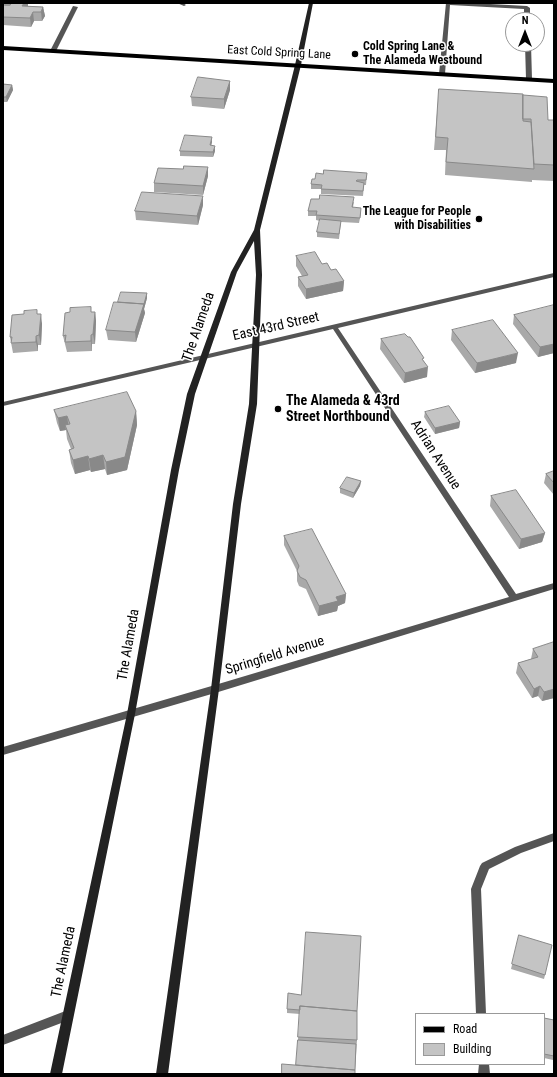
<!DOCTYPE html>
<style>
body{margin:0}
#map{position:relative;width:557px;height:1077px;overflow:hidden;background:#fff;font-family:"Roboto Condensed",sans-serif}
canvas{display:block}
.frame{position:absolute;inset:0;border:4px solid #000;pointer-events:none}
.legend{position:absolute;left:415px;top:1013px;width:130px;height:52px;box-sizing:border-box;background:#fff;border:1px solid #999;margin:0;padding:5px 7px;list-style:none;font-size:12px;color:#000}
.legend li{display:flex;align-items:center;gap:8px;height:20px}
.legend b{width:20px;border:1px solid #999}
.north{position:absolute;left:505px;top:12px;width:40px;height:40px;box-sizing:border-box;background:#fff;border:1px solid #999;border-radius:50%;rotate:0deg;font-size:11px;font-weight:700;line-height:16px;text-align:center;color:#000}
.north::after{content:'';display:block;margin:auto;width:14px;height:18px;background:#000;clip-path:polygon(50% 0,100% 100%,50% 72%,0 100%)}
</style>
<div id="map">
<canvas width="557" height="1077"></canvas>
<div class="frame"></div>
<ul class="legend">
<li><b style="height:5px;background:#000"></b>Road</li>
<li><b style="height:11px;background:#c4c4c4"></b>Building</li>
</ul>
<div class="north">N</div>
</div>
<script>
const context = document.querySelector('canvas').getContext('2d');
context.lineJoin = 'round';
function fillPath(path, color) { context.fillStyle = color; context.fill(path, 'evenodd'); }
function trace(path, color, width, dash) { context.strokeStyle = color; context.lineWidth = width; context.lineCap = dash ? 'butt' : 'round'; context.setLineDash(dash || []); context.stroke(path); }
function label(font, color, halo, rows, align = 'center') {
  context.font = font + ' "Roboto Condensed",sans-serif'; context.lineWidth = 3; context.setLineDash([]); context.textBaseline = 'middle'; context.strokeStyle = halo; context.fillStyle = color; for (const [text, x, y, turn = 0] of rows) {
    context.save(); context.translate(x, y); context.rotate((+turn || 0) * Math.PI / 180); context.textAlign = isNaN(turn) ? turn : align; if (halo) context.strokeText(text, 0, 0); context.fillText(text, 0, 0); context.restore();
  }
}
fillPath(new Path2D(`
 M446,3H472L527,6L530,8V20H524V9L450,5L445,74L442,76L439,74Z
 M73,6L78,7L56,51L51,52L50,51Z
 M525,44H531L532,79L529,81L526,79Z
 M554,833V841L521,853L489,869L481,889L486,1014H476L471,889L480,866L482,863L515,847Z
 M68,1010L72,1011L73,1015L72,1019L3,1045V1035Z
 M479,1064H489L490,1074H478Z`), '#555');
fillPath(new Path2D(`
 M177,3H183L186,5L184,6Z
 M554,273V277L338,328L516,594L554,583V589L215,693L3,755V747L215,685L509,597L333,329L3,406V402Z`), '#555');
fillPath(new Path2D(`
 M309,3H313L301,65L260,230L262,275L257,404L241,504L219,689L168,1074H156L211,689L233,504L249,404L256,275L254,241L237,272L195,394L179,470L135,714L62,1074H50L127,714L171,470L187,394L231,272L254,230L295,65Z`), '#222');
fillPath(new Path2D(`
 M3,46L554,79V83L3,50Z`), '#000');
fillPath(new Path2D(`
 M28,3V6L43,7L45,16L42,21H34L31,27L3,25V5Z
 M230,81V90L224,109L192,106L191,97Z
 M3,84L12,85L13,90L7,102H3Z
 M439,89L523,98L548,120H554V181L532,180V182L445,175L446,150H434Z
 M212,142L211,145L215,151L213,157L180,156V151Z
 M208,167V176L203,195L154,192V183L183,169Z
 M367,173L366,185H364L363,196L321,194V189H311V184L315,179L323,174Z
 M354,202L353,207L361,213L359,223L341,222L339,239L317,237V232L320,221L316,220V216H308V211Z
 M203,205L198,225L136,220L135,211Z
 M296,256L322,264L331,270L344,281L343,291L306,299L298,286V277L302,276L296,266Z
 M147,293V298L144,309L145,313L136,342L108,340L106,330L118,302Z
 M554,306V353L538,357L513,324L514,315Z
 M91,307V312H95L96,321L95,344H92V351L67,352L63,336L70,312Z
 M38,314L42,324L41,345H38V351L13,353L10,337Z
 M452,330L516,363L475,373L451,340Z
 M381,339L424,361L427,377L404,383L380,349Z
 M54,410L136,411L137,425L127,470L107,475L105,469L91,472L90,470L75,474L71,463L69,450L71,449L67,439L66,430L60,431L57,423Z
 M425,412L460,422L459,428L435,434L424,417Z
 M554,471V495L544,483L546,474Z
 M361,481L360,486L353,498L340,493V488Z
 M491,496L545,533L542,542L519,549L490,506Z
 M284,536L346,594L345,603L338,606L337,611L318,616L306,589L299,586L297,581V571L284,545Z
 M554,642V698L542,701L538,696L532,698L516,673L518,663L531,659L533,649Z
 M519,935L545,975L544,979L511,969Z
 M287,1009L357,1011V1040L355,1070L296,1065L300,1014L287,1013Z
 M544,1018L554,1020V1057L553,1060L544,1058Z`), '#a9a9a9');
fillPath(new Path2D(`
 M24,3H28V7L22,6Z
 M43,7L45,16L42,21L41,12Z
 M33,12L34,21L31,27L30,18Z
 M230,81V90L224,109V99Z
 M12,85L13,90L7,102L6,97Z
 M212,137V142L210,150V145Z
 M215,146V151L213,157V152Z
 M208,167V176L203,195V186Z
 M203,196V205L198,225L197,216Z
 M344,281L343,291L306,299V289Z
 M147,293V298L144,309L145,313L136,342L135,332Z
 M95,312L96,321L95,344L93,334Z
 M41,314L42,324L41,345L39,335Z
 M91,335L92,344V351L91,341Z
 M36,336L38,345V351L36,342Z
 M554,344V353L538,357L540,347Z
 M518,353L516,363L475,373L477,363Z
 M428,367L427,377L404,383L405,373Z
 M136,411L137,425L127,470L107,475L106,462Z
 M67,416L69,429L65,425L66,430L60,431L58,418Z
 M460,422L459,428L435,434V428Z
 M103,455L105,469L91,472L89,459Z
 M88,456L90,470L75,474L73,460Z
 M361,481L360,486L353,498L354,493Z
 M545,533L542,542L519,549L521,539Z
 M346,594L345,603L338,606L337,611L318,616L319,606L336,597Z
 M540,686L538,696L532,698L534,689Z
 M554,689V698L542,701L544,692Z`), '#898989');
const building = new Path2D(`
 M6,3H11L10,5H5Z
 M11,3H24L22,6L43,7L41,12H33L30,18L3,17V5H10Z
 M198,77L230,81L224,99L191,97Z
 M3,84L12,85L6,97H3Z
 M439,89L523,94V121L531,122L534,169L446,162L448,138L436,137Z
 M523,95L547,97L548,120H554V165L534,164L531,119H523Z
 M185,135L212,137L210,145L215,146L213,152L180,151Z
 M184,166L208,167L203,186L154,183L158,168L183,169Z
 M324,170L367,173L366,180H357L356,181L364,183L363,191L321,189L322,185L311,184L312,179H315L316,173L323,174Z
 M142,192L203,196L197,216L135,211Z
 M320,195L354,197L352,207L361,208L360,218L316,215L317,211H308L311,199H319Z
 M320,219L341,221L339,234L317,232Z
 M315,252L322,264L327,263L331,270L336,269L344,281L306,289L298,277L308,275L296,256Z
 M121,292L147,293L144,304L118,302Z
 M114,302L144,304L135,332L106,330Z
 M554,305V344L540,347L514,315Z
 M91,307V312H95L93,334L91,335V341L65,342L66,335L63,336L65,313L70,312V308Z
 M37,310V314H41L39,335L36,336V342L11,343L12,337H10L12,315L24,314V311Z
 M493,320L518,353L477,363L452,330Z
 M405,334L408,337H410L424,358L422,359L428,367L405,373L381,339Z
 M127,392L136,411L125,457L106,462L103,455L89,459L88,456L73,460L69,450L74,448L65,425L70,424L67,416L58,418L54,410Z
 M449,406L460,422L435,428L425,412Z
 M554,471V483L546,474Z
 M347,477L361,481L354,493L340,488Z
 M516,490L545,533L521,539L491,496Z
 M312,529L346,594L336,597L338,601L319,606L306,580L300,577L297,571L299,566L284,536Z
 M554,642V689L544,692L540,686L534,689L518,663L538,657L533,649Z
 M306,932L361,936L357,1011L300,1006V1010L287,1009L288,993L301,995Z
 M519,935L552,945L545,975L512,964Z
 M300,1006L357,1011V1040L298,1037Z
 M544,1018L554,1020V1056L544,1054Z
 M298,1040L356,1044L355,1070L296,1065Z
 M282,1064L355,1070V1074H282Z`);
fillPath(building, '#c4c4c4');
trace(building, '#898989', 1);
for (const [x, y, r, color] of [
 [355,54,4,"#000"],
 [479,219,4,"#000"],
 [278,409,4,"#000"]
]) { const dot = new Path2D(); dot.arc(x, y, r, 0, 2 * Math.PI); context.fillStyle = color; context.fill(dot); trace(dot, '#fff', 1.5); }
label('bold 12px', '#000', '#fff', [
 ["Cold Spring Lane &",363,47],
 ["The Alameda Westbound",363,61],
 ["The League for People",471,212,"right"],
 ["with Disabilities",471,226,"right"]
], 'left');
label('12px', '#000', '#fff', [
 ["East Cold Spring Lane",279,53,3]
]);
label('14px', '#000', '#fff', [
 ["The Alameda",199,327,-71],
 ["East 43rd Street",276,327,-13],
 ["Adrian Avenue",435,455,57],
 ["The Alameda",129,645,-80],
 ["Springfield Avenue",275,656,-17],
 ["The Alameda",64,962,-78]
]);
label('bold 14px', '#000', '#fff', [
 ["The Alameda & 43rd",286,401],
 ["Street Northbound",286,417]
], 'left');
</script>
